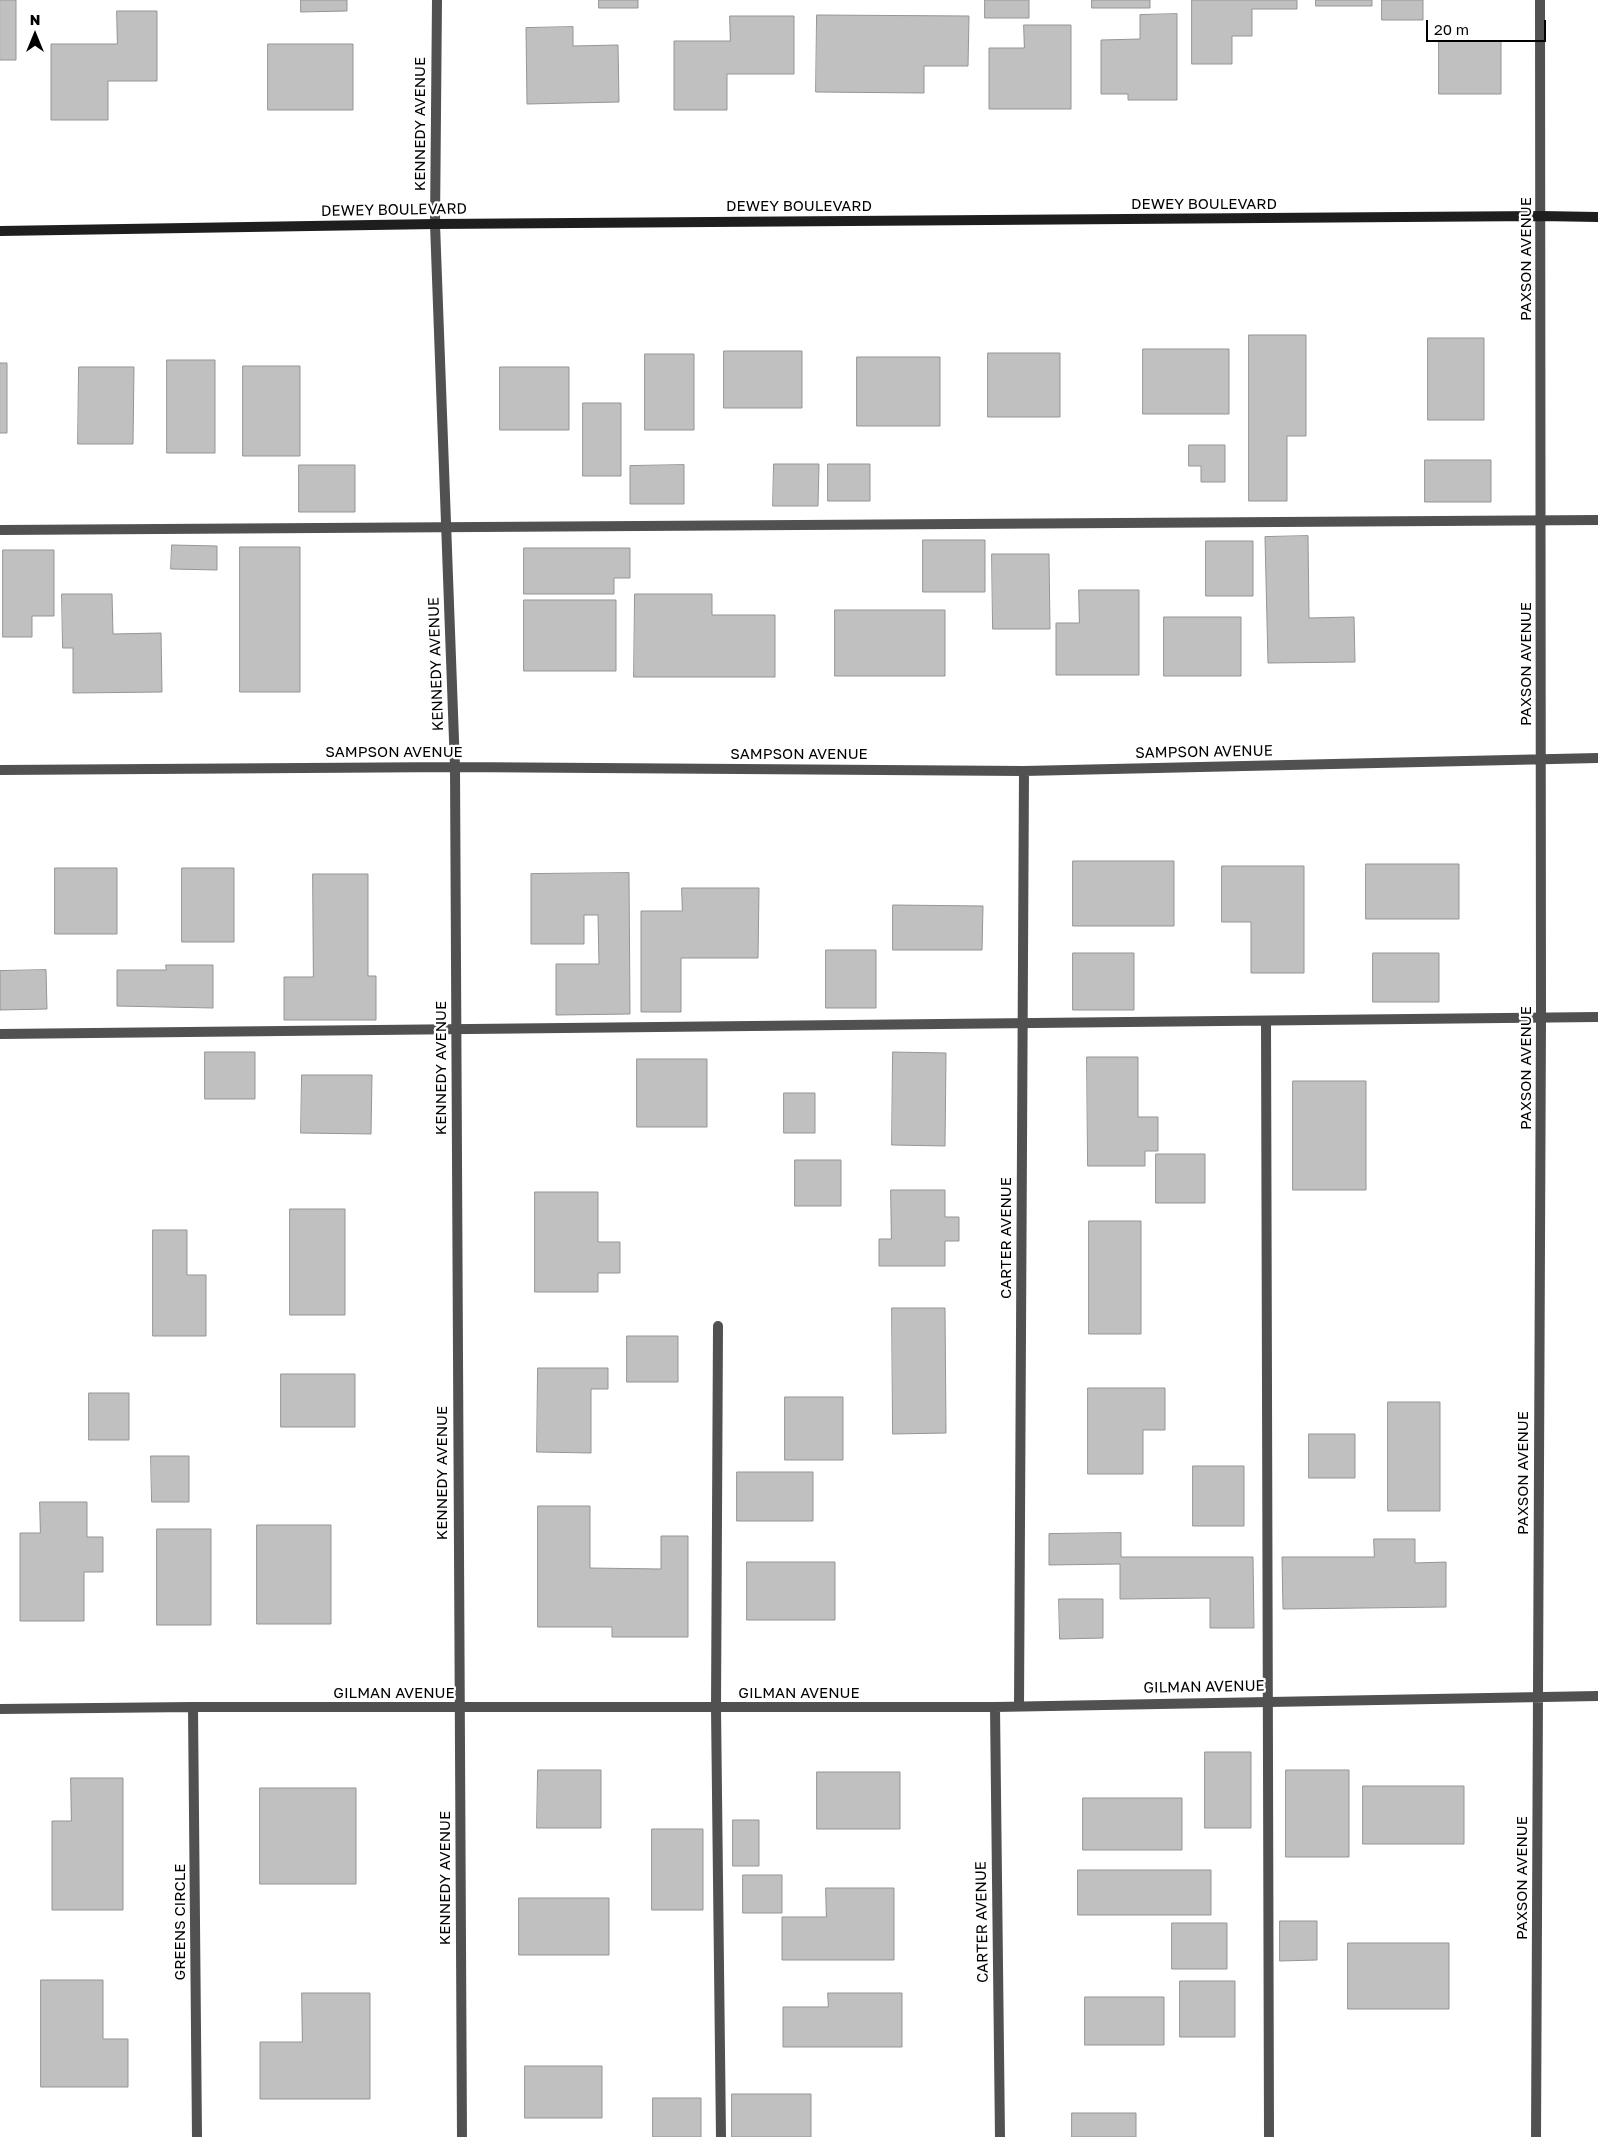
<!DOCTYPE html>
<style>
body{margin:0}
#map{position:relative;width:1598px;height:2137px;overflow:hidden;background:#fff;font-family:"Golos Text",sans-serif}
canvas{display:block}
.north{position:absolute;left:10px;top:10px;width:50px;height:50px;-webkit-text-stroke:4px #fff;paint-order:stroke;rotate:0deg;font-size:14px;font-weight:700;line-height:20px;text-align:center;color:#000}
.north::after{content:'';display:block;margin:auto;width:18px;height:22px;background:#000;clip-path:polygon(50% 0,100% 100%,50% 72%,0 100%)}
.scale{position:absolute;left:1426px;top:20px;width:120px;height:22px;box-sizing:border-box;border:2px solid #000;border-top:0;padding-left:6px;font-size:15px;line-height:18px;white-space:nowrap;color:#000;-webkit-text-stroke:4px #fff;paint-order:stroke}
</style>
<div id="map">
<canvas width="1598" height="2137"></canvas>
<div class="north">N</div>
<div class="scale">20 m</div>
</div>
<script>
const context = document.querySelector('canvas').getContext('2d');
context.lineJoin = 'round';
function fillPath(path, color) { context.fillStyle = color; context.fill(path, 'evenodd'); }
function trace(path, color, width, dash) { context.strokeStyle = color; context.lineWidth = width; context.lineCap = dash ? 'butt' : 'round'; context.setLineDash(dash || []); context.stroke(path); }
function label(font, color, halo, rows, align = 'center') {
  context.font = font + ' "Golos Text",sans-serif'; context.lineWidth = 4.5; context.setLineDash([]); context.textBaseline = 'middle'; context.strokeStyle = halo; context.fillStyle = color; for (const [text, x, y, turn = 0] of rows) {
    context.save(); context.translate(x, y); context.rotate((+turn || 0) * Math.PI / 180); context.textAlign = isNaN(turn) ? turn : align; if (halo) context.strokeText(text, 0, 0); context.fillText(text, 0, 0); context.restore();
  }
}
const building = new Path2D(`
 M0,0H16V60H0Z
 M301,0H347V11L301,12Z
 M599,0H638V8H599Z
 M985,0H1029V18H985Z
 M1092,0H1150V8H1092Z
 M1192,0H1297V9H1252V36H1232V64H1192Z
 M1316,0H1372V6H1316Z
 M1382,0H1423V20H1382Z
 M117,11H157V81H108V120H51V44H117Z
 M1177,14V100H1128V94H1101V40L1140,39V15Z
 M817,15L969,16L968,66H924V93L816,92Z
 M730,16H794V74H727V110H674V41H730Z
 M1024,25H1071V109H989V48H1024Z
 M573,27V46L618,45L619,102L527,104L526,28Z
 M1439,41H1501V94H1439Z
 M268,44H353V110H268Z
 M1249,335H1306V436H1287V501H1249Z
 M1428,338H1484V420H1428Z
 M1143,349H1229V414H1143Z
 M724,351H802V408H724Z
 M988,353H1060V417H988Z
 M645,354H694V430H645Z
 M857,357H940V426H857Z
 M167,360H215V453H167Z
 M0,363H7V433H0Z
 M243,366H300V456H243Z
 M79,367H134L133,444H78Z
 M500,367H569V430H500Z
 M583,403H621V476H583Z
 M1189,445H1225V482H1201V466H1189Z
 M1425,460H1491V502H1425Z
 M774,464H819L818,506H773Z
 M828,464H870V501H828Z
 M299,465H355V512H299Z
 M684,465V504H630V466Z
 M1308,536L1309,618L1354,617L1355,662L1268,663L1265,537Z
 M923,540H985V592H923Z
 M1206,541H1253V596H1206Z
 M172,545L217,546V570L171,569Z
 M240,547H300V692H240Z
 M524,548H630V578H614V594H524Z
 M3,550H54V616H32V637H3Z
 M992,554H1049L1050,629H993Z
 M1079,590H1139V675H1056V623H1079Z
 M62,594H112L113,634L161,633L162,692L73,693V648H63Z
 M635,594H712V615H775V677H634Z
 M524,600H616V671H524Z
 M835,610H945V676H835Z
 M1164,617H1241V676H1164Z
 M1073,861H1174V926H1073Z
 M1366,864H1459V919H1366Z
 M1222,866H1304V973H1251V922H1222Z
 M55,868H117V934H55Z
 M182,868H234V942H182Z
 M629,873L630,1014L556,1015V964H599L598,915H584V944H531V874Z
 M313,874H368V976H376V1020H284V977H313Z
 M682,888H759L758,958H681V1012H641V911H682Z
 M893,905L983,906L982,950H893Z
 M826,950H876V1008H826Z
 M1073,953H1134V1010H1073Z
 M1373,953H1439V1002H1373Z
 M166,965H213V1008L117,1006V970H166Z
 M46,970L47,1009L0,1010V971Z
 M205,1052H255V1099H205Z
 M893,1052L946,1053L945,1146L892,1145Z
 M1087,1057H1138V1117H1158V1151H1145V1166H1088Z
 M637,1059H707V1127H637Z
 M302,1075H372L371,1134L301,1133Z
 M1293,1081H1366V1190H1293Z
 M784,1093H815V1133H784Z
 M1156,1154H1205V1203H1156Z
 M795,1160H841V1206H795Z
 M891,1190H945V1217H959V1241H945V1266H879V1239H891Z
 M535,1192H598V1242H620V1273H598V1292H535Z
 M290,1209H345V1315H290Z
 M1089,1221H1141V1334H1089Z
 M153,1230H187V1275H206V1336H153Z
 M892,1308H945L946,1433L893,1434Z
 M627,1336H678V1382H627Z
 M538,1368H608V1389H591V1453L537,1452Z
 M281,1374H355V1427H281Z
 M1088,1388H1165V1430H1143V1474H1088Z
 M89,1393H129V1440H89Z
 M785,1397H843V1460H785Z
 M1388,1402H1440V1511H1388Z
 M1309,1434H1355V1478H1309Z
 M151,1456H189V1502H152Z
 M1193,1466H1244V1526H1193Z
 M737,1472H813V1521H737Z
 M40,1502H87V1537H103V1572H84V1621H20V1533H40Z
 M538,1506H590V1568L661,1569V1536H688V1637H612V1627H538Z
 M257,1525H331V1624H257Z
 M157,1529H211V1625H157Z
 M1121,1533V1557H1253L1254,1628H1210V1598L1120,1599V1564L1049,1565V1534Z
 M1374,1539H1415V1563L1446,1562V1607L1283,1609L1282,1557H1374Z
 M747,1562H835V1620H747Z
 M1059,1599H1103V1638L1060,1639Z
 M1205,1752H1251V1828H1205Z
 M538,1770H601V1828H537Z
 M1286,1770H1349V1857H1286Z
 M817,1772H900V1829H817Z
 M71,1778H123V1910H52V1821H71Z
 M1363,1786H1464V1844H1363Z
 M260,1788H356V1884H260Z
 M1083,1798H1182V1850H1083Z
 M733,1820H759V1866H733Z
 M652,1829H703V1910H652Z
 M1078,1870H1211V1915H1078Z
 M743,1875H782V1913H743Z
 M826,1888H894V1960H782V1917H826Z
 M519,1898H609V1955H519Z
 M1280,1921H1317V1960L1280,1961Z
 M1172,1923H1227V1969H1172Z
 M1348,1943H1449V2009H1348Z
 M41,1980H103V2039H128V2087H41Z
 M1180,1981H1235V2037H1180Z
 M302,1993H370V2099H260V2042H302Z
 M828,1993H902V2047H783V2007H828Z
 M1085,1997H1164V2045H1085Z
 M525,2066H602V2118H525Z
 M732,2094H811V2137H732Z
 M653,2098H701V2137H653Z
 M1072,2113H1136V2137H1072Z`);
fillPath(building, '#c0c0c0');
trace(building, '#959595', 1);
trace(new Path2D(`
 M0,530L1598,520
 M1266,1021L1269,2137
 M0,1034L1598,1017
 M718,1326L716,1708L721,2137`), '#515151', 10);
trace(new Path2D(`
 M437,0L435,224L455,767L462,2137
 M0,770L455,767L1024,771L1598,758
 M1019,1706L1024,771
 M193,1707L197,2137
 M995,1707L1000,2137
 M0,1709L193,1707H995L1598,1696
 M1536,2137L1541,1018L1540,0`), '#515151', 10);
trace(new Path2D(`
 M0,231L435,224L1541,216L1598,217`), '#1e1e1e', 10);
label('15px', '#000', '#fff', [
 ["KENNEDY AVENUE",420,124,-90],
 ["DEWEY BOULEVARD",1204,204],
 ["DEWEY BOULEVARD",799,206],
 ["DEWEY BOULEVARD",394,210,-1],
 ["PAXSON AVENUE",1526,259,-90],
 ["KENNEDY AVENUE",436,664,-92],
 ["PAXSON AVENUE",1526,664,-90],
 ["SAMPSON AVENUE",394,752],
 ["SAMPSON AVENUE",1204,752,-1],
 ["SAMPSON AVENUE",799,754],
 ["KENNEDY AVENUE",441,1068,-90],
 ["PAXSON AVENUE",1526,1068,-90],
 ["CARTER AVENUE",1006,1238,-90],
 ["KENNEDY AVENUE",442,1473,-90],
 ["PAXSON AVENUE",1523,1473,-90],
 ["GILMAN AVENUE",1204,1687,-1],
 ["GILMAN AVENUE",394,1693],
 ["GILMAN AVENUE",799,1693],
 ["KENNEDY AVENUE",445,1878,-90],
 ["PAXSON AVENUE",1522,1878,-90],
 ["GREENS CIRCLE",180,1922,-90],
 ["CARTER AVENUE",982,1922,-91]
]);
</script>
